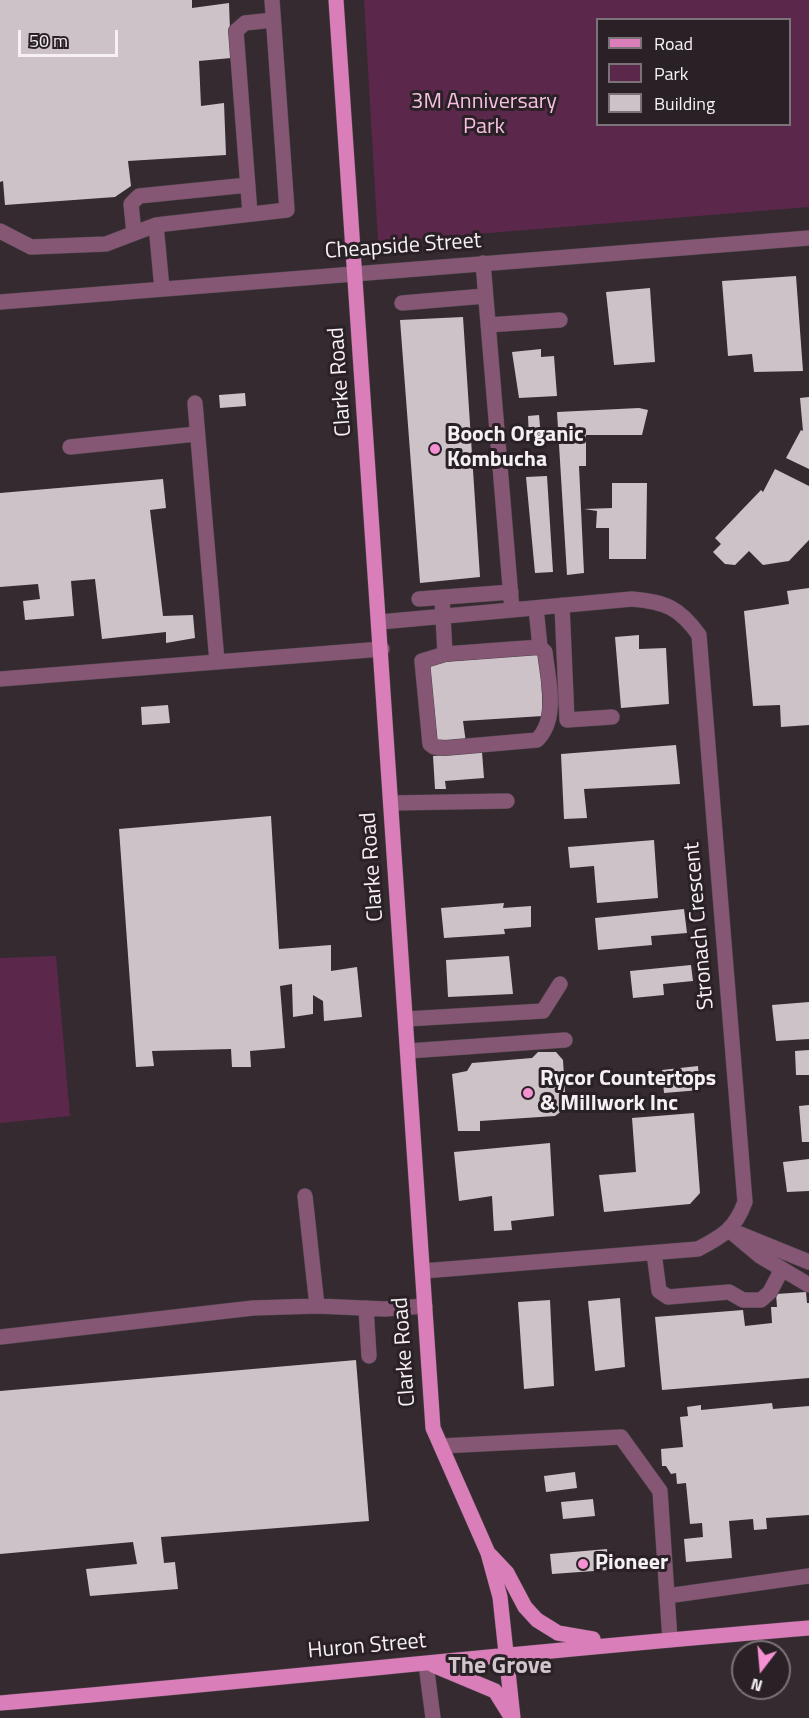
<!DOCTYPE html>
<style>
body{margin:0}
#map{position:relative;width:809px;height:1718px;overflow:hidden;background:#342a30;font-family:"Titillium Web",sans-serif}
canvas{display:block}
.legend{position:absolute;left:596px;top:18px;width:195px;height:108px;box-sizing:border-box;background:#2a2126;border:2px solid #7c7378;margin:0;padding:8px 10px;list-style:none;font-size:18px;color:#f6eff3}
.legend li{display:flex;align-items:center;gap:12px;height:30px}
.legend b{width:30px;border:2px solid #7c7378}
.north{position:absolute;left:731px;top:1640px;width:60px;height:60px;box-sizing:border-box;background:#2a2126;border:2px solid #7c7378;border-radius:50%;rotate:196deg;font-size:16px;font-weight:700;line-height:24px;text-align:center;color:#f6eff3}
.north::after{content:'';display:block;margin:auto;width:21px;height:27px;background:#f591d2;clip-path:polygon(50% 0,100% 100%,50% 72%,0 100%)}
.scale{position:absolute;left:18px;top:30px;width:100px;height:27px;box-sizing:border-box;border:3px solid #f6eff3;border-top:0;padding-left:8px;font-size:18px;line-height:21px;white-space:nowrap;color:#f6eff3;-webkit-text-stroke:4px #2a2126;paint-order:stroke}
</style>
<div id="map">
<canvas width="809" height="1718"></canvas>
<ul class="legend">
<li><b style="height:8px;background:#da7eba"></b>Road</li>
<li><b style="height:16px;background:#5b284b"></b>Park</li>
<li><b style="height:16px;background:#cec2c9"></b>Building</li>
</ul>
<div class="north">N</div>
<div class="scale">50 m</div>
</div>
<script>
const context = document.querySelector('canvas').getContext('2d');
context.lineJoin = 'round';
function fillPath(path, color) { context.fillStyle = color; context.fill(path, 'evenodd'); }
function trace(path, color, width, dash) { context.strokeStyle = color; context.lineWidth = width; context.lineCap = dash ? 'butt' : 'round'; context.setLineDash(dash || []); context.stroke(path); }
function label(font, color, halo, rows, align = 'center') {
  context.font = font + ' "Titillium Web",sans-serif'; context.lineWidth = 6; context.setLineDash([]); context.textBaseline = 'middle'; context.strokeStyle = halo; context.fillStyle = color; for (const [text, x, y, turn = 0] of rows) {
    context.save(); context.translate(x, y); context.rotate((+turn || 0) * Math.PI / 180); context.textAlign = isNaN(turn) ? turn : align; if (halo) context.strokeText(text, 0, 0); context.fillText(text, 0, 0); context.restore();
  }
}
fillPath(new Path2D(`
 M364,0H809V207L378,242ZM598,20H790V124H598Z
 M56,956L70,1116L0,1123V958Z`), '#5b284b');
fillPath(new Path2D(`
 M0,0H192V8L229,3L231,58L199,61L201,106L224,103L226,155L128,161L131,186L115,197L5,205L3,181L0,182Z
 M796,276L803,371L754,372L752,354L728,356L722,281Z
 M650,288L655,362L614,365L606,292Z
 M463,317L480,577L420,583L400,320Z
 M541,349V357L554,356L557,396L519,398L512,352Z
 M245,393L246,406L220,408L219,395Z
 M809,397V469L786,458L801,430L803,431L800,398Z
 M639,408L648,410L642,435H586V466H579L584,573L567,575L557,412Z
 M539,415L541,437L529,438L528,416Z
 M775,469L809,486V540L789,561L763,565L749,551L735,565L725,564L713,552L721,544L715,538L761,490L763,492Z
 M547,476L553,572L535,573L526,477Z
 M163,479L166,508L150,510L163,616L193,615L195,638L166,643V632L102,639L95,579L71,581L74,616L25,620L23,601L40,599L38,584L0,587V493Z
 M612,483H647L646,559H609V528H596L597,511L584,509L612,508Z
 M809,588V725L781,727L780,705L753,706L744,611L789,604L787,591Z
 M639,635V649L666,648L669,704L621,708L615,637Z
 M540,654L543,716L463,721L466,743H435L428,663Z
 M168,705L170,723L142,725L141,707Z
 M676,745L680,784L584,789L587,818L564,819L561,754Z
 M482,752L484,778L445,781L446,789H435L433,756Z
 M271,816L279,949L331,945V971L357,967L362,1017L324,1021L323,1001L313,995V1014L293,1017L292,984L280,986L285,1048L250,1051L251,1067H232L231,1049L152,1051L154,1066L136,1067L119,829Z
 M654,840L658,898L597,903L594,866L570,868L568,847Z
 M504,903L503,908L531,906V927L504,929L505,934L444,938L441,908Z
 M684,909L687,933L651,936L652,945L598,950L595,918Z
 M509,956L513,994L448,997L446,960Z
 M691,965L693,981L663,984L664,995L633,998L630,971Z
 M809,1002V1039L776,1041L772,1005Z
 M809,1050V1075H796L795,1051Z
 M538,1052H556L563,1060L566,1108L555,1116L480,1121V1131H458L452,1074L467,1071L472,1063L532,1058Z
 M698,1066L700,1090L664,1093L662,1070Z
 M809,1105V1142H802L799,1106Z
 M694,1113L700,1193L690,1204L604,1212L599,1175L636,1172L632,1118Z
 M550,1143L554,1216L511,1221L512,1230L494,1231L492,1196L459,1201L454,1152Z
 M809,1159V1191L787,1192L783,1162Z
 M806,1292L807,1303H809V1378L662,1390L655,1317L743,1310L745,1326L772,1323L771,1307H777L776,1294Z
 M620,1298L625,1367L595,1371L588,1301Z
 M550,1300L554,1386L524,1389L518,1302Z
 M356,1360L369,1521L161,1537L164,1563L175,1562L178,1589L90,1596L86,1569L137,1564L133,1542L0,1554V1391Z
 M772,1403L773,1409L809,1406V1515L766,1518L767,1529L754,1530L753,1519L729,1521L732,1558L686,1562L684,1539L703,1537L702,1523L690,1524L686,1483L677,1484L676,1473L671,1474L666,1466H662L661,1449L683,1447L680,1417L688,1416L687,1407L701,1405V1410Z
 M575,1472L577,1488L546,1492L544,1476Z
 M593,1499L595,1516L563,1519L561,1502Z
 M607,1549L608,1570L552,1574L550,1554Z`), '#cec2c9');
const minor = new Path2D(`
 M250,214L236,31L245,23L273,20
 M156,225L162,289
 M0,231L31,247L106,244L156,225L287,210L272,0
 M134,233L131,204L139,196L248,185
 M483,263L512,610
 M0,302L809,238
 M402,303L485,296
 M488,325L560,320
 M195,403L217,662
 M70,447L196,434
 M442,597L445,654L540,647L536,608
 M419,599L511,592
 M562,605L567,720L612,717
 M380,622L632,599C665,602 679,607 699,635L745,1202C735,1229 723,1236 698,1249L423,1271
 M445,654L422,661L430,744L434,747L445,748L537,740C559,718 548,680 545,652L540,647
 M0,679L382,649
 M392,803L507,801
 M406,1019L543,1011L560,984
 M408,1051L565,1040
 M305,1196L317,1306
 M729,1230L760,1256L809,1285
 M740,1234L809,1262
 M654,1253L659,1291L668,1297L729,1292L743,1300H761L770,1292L782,1269
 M366,1308L369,1356
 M0,1337L253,1308L317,1306L385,1309L425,1306
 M441,1446L621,1437L660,1491L670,1640
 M667,1596L809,1576
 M426,1664L433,1718`);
const major = new Path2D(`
 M336,0L433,1428L488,1553L500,1597L513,1718
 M490,1555L507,1573L525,1607L537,1620L558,1633L593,1639
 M433,1665L495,1691L510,1715
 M0,1703C270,1680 539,1650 809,1628`);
trace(minor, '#4f464b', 16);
trace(major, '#4f464b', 16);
trace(minor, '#855774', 15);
trace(major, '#da7eba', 15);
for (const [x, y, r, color] of [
 [435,449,6,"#f591d2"],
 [528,1093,6,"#f591d2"],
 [583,1564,6,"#f591d2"]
]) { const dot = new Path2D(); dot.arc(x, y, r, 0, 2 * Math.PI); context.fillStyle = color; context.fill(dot); trace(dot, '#2a2126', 2); }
label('22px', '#f7bfe1', '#2a2126', [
 ["3M Anniversary",484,103],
 ["Park",484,128]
]);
label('22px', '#f6eff3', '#2a2126', [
 ["Cheapside Street",403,247,-4],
 ["Clarke Road",341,382,-94],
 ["Clarke Road",373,867,-94],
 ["Stronach Crescent",700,926,-95],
 ["Clarke Road",405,1352,-94],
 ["Huron Street",367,1647,-5]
]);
label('bold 22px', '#f6eff3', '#2a2126', [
 ["Booch Organic",447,436],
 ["Kombucha",447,461],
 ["Rycor Countertops",540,1080],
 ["& Millwork Inc",540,1105],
 ["Pioneer",595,1564]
], 'left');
label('bold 24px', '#d2c5cd', '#2a2126', [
 ["The Grove",500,1667]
]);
</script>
